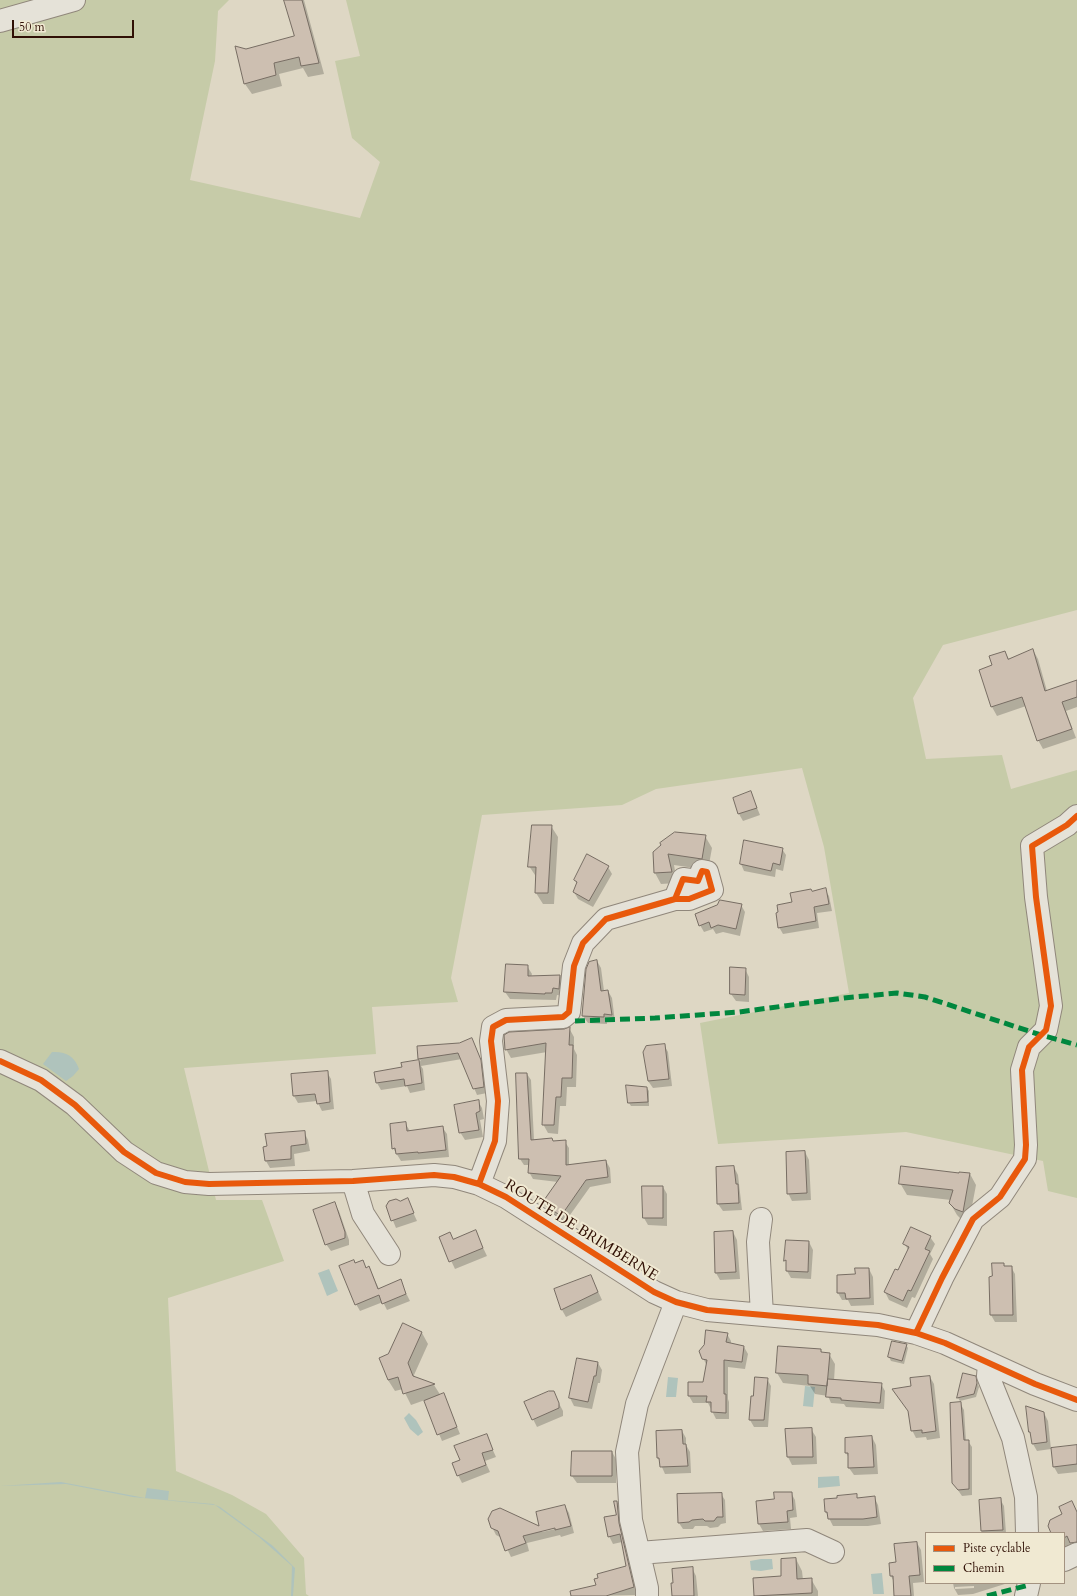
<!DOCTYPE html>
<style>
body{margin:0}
#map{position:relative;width:1077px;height:1596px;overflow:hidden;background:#ded7c4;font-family:Cardo,serif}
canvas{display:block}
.legend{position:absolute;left:925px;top:1532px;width:140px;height:52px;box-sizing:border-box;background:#f0e9d2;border:1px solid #a39280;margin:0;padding:5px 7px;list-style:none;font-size:12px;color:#301005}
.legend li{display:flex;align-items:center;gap:8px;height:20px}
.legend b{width:20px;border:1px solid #a39280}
.scale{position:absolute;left:12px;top:20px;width:122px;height:18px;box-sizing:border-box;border:2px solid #301005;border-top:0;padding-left:5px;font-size:12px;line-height:14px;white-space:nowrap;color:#301005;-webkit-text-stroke:3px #f0e9d2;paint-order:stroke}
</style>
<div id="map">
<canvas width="1077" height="1596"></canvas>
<ul class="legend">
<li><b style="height:5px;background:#e8590c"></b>Piste cyclable</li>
<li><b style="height:5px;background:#00873e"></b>Chemin</li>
</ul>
<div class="scale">50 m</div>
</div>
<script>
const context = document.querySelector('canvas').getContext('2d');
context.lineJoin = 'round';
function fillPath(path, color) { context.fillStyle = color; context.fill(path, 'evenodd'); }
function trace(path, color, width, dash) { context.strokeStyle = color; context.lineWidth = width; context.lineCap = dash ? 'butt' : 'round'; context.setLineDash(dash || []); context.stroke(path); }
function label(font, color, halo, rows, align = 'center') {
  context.font = font + ' Cardo,serif'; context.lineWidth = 4; context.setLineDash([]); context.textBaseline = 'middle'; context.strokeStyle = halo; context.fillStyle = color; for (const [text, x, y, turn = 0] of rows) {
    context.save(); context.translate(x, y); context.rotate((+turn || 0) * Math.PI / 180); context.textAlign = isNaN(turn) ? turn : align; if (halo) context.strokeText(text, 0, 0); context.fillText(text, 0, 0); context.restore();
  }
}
fillPath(new Path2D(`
 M0,0H229L218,11L215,61L190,180L360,218L380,162L352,138L335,61L360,56L346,0H1077V610L943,645L913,698L926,759L1002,755L1011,789L1077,770V1198L1048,1191L1043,1161L906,1132L718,1144L700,1023L849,993L824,847L802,768L656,789L622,805L482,815L451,978L458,1002L372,1007L376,1054L184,1068L216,1200H262L284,1261L168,1298L176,1471L232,1495L266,1514L304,1558L306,1594L309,1596H0Z`), '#c6cba8');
fillPath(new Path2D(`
 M52,1052C65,1051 75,1056 79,1069L73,1076L66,1081L43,1064Z
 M329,1269L338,1291L327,1296L318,1273Z
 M668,1377L678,1378L676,1397H666Z
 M805,1386L815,1387L813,1407L803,1406Z
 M409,1413L416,1420L423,1432L418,1436L410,1429L404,1418Z
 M839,1476L840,1486L818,1488V1477Z
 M61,1482L145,1498L147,1488L169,1491L168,1500L213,1504L220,1507L273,1546L295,1568L293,1596H291L292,1566L259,1537L215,1505L133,1497L66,1484L0,1486Z
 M761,1559H772L773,1569L761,1571L751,1570L750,1561Z
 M882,1573L884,1594H873L871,1574Z`), '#afc3bc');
fillPath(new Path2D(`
 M285,0H304L324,74L308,77L303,68L279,74L282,86L252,94L245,84L236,48L246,50L295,37Z
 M1033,650L1038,659L1047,691L1077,682V707L1066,711L1076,738L1043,749L1038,740L1026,706L997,716L992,707L980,670L993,666L1005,652L1009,659Z
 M751,793L760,815L743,821L739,814L734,799Z
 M551,826L558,837L554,904H543L536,893L537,878L529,866Z
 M705,836L712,848L708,870L674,865L677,883L661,884L655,873L654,853Z
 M782,849L786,855L783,871L776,869L775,877L744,871L741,864Z
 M587,856L608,867L612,874L593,907L578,899L574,892L577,884L575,880Z
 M825,890L829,896L832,911L817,913L819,928L783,934L779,927L793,903L812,892Z
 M741,905L745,912L740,936L723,932L716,934L713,929L704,932L700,925Z
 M597,961L601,968L604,991H608L612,998L615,1022L607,1021V1024L588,1023L583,1016Z
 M527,966L532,974L531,977L560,975L564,983L563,996L557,995L556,1000L510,999L505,992Z
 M745,969L749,977V1002L736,1001L731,994Z
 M569,1028L574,1037V1049L577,1055L576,1087H567L566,1106H560L558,1134L548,1133L543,1124L547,1052L511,1058L506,1049Z
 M471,1039L484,1068L487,1093L477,1095L462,1059L421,1066L423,1069L425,1090L410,1093L407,1086L381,1090L377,1083L403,1068V1063L421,1061L419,1059Z
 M664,1045L668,1052L672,1086L653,1088L648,1081L644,1052Z
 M327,1072L331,1079L334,1109L322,1111L317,1101L298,1103L294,1096Z
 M527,1074L531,1080L534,1140L553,1142H565L569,1148V1166L606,1161L610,1168L611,1183L590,1187L565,1222L547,1209L544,1203L558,1182L533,1179L529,1172V1165H524L520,1159Z
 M628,1086L647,1088L649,1091V1106H631L629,1103Z
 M478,1101L482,1108L484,1119L480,1120L483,1137L465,1140L460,1132Z
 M405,1123L410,1131L442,1127L447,1134L449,1157L401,1161L393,1148Z
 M304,1132L308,1140L310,1151L294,1154L295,1166L270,1168L266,1161L268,1147Z
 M805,1152L809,1160L811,1200L792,1201L788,1193Z
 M734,1167L738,1175L742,1210L723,1211L718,1204Z
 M970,1174L976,1185L969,1222L962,1220L957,1215L950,1203L951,1200L907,1195L900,1183Z
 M663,1187L667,1194V1226L648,1225L644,1218Z
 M407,1199L417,1221L396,1228L387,1206Z
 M334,1203L339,1211L349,1240V1245L331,1251L326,1244Z
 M475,1231L487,1256L455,1269L440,1237L453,1240Z
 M733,1232L737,1240L740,1279L720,1280L716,1273Z
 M930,1237L935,1244L930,1254L933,1259L915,1298L912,1297L907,1308L889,1300L885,1292L899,1272L908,1250L905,1244Z
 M809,1242L813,1250L811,1279L791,1278L787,1271V1263L785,1260Z
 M362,1261L366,1268L369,1267L379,1289L400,1281L410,1301L387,1310L383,1302L360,1311L356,1304L355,1264Z
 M1003,1264L1005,1267H1011L1015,1274L1017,1322H995L991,1315L990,1278H993Z
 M869,1269L873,1277L874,1305L851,1306L848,1300H842L838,1293L856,1275Z
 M591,1276L602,1300L566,1317L562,1310L555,1289Z
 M422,1333L428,1344L414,1375L415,1378L434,1385L441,1396L444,1395L460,1434L442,1441L425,1400L411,1405L403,1389L395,1391L388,1380L389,1355Z
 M727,1334L731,1341V1344L744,1347L748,1354L745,1369L728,1367V1399L729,1402V1419H716L708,1403H693L689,1396L704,1383L707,1366L703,1358Z
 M893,1342L906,1345L908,1348L904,1364L891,1361L889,1357Z
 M821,1350L822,1353L829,1354L835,1364L834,1381L881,1384L885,1391L884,1409L846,1407L844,1404L831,1403L828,1396L815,1394L810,1386L783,1383L777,1373Z
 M577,1359L598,1363L602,1370L600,1383H598L592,1409L574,1406L570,1398Z
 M963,1374L975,1377L979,1387L976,1397L960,1401L958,1398Z
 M930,1377L934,1384L940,1438L927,1440L926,1437L916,1438L912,1430V1387Z
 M767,1379L771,1386L768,1427H754L750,1420L754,1397Z
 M553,1392L563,1411V1416L537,1427L533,1419Z
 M960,1403L964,1410L966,1441H968L972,1447V1495L962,1496L953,1483Z
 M1027,1407L1044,1413L1048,1421L1051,1449L1037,1451L1033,1444L1030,1432Z
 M811,1429L816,1437L817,1464L792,1465L788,1457L786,1430Z
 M682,1431L686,1438V1445L690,1452L691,1473L665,1474L658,1458Z
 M486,1435L496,1457L485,1461L490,1472L462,1483L458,1475Z
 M872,1437L876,1445L878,1474L854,1475L849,1468V1458L846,1453Z
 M1077,1446V1472L1058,1474L1054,1467Z
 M612,1452L616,1459V1483H577L572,1476Z
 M791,1493L795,1500L797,1517L790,1518L791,1529L763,1531L759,1524L775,1500Z
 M721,1494L725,1500L726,1523L721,1524L718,1527L710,1528L707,1526H695L693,1529H683L679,1523Z
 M856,1496L858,1499L874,1497L878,1505L881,1524L868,1526H833L826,1512Z
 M1000,1499L1004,1506L1006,1533H982L980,1501Z
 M617,1502L621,1510L638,1595L590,1596L597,1586L627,1567L622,1542L613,1544L609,1536L617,1516Z
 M1072,1502L1077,1512V1545L1074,1547L1072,1543L1064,1547V1533H1052Z
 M565,1506L569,1513L574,1533L561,1537L560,1535L527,1543L529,1551L511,1557L502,1538L496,1535L492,1527L541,1528ZM560,1526V1528L542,1532V1530Z
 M917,1543L921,1550L924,1582L913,1583L914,1596H895L894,1582L891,1576L890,1564L897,1563Z
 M796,1559L802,1571L803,1580L811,1579L818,1591V1596H755L754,1579L782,1577Z
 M692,1568L696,1576L698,1596H673Z
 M953,1583H1008L973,1594L958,1595L954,1588ZM974,1586V1588L955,1589V1587Z`), '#0003');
const building = new Path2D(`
 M284,0H302L319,63L301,66L299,57L274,63L276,75L244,84L235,46L246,49L294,36Z
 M1033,649L1045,691L1077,680V697L1062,702L1072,729L1037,741L1022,697L991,707L979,670L992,665L989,656L1005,651L1008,659Z
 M751,791L757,808L738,814L733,798Z
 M532,825H552L548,893H535L536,867H528Z
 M675,832L706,835L702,859L668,854L672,872L654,873L653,852L661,845L660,843Z
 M744,840L783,848L780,865L773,863L771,871L740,864Z
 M587,854L609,866L589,901L573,892L577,882L574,880Z
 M826,888L829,904L814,907L816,921L778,928L776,913L778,912L777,905L792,902L790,893L811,889L812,891Z
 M720,900L742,904L736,929L718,925L711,928L709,922L699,926L695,914L717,905Z
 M597,960L601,991L608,990L612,1015L604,1014V1017L582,1016L586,969L589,962Z
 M506,964L528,965V976L560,975L559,989L553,988L552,993H545V994L504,992Z
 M730,967L746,968L745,995L730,994Z
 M570,1027L569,1045H573L572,1078H562L561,1097H556L554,1125H542L546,1043L505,1050L504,1035L509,1032L564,1029Z
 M472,1038L481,1060L484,1087L473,1089L458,1053L418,1059L417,1046L459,1043Z
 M665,1044L669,1079L648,1081L643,1052L646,1046Z
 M419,1060L422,1083L405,1086L404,1079L376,1083L374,1072L402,1067L401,1063Z
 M328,1071L330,1102L317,1104L315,1094L293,1096L291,1074Z
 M516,1073H527L531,1140L552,1138L553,1141L566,1140V1165L606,1160L608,1177L586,1180L561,1216L542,1203L561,1176L528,1173L529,1159H519Z
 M626,1085L647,1087L648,1102L628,1103Z
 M479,1100L480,1111L476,1113L479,1130L459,1133L454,1105Z
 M406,1122L407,1131L443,1126L446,1150L418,1153V1152L396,1154L395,1148L392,1149L390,1124Z
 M305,1131L306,1144L291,1146V1159L265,1161L263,1147L267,1146L265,1134Z
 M805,1151L807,1193L787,1194L786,1152Z
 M734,1166L736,1184H738L739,1203L717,1204L716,1167Z
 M901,1166L959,1173V1172L970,1173L963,1212L955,1209L949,1203L953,1190L899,1184Z
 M642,1186H663V1218H643Z
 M408,1198L414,1213L391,1221L386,1206L389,1201L396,1199L400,1201Z
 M335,1202L345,1232V1238L325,1245L313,1210Z
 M911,1227L931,1236L925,1249L930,1251L911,1291L908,1290L903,1301L884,1292L895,1269L898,1270L909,1247L903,1244Z
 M476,1230L483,1248L449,1262L439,1237L450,1232L453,1239Z
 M733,1231L736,1272L715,1273L714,1232Z
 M786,1240L809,1241L808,1272L786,1271V1260L784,1261Z
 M354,1260L355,1263L363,1260L366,1268L369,1266L378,1289L401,1279L406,1294L382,1304L379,1295L355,1305L339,1266Z
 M992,1263H1004V1266H1012L1013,1315H990L989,1277L992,1276Z
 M855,1268H869L870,1298L846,1299L845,1293H837V1275L855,1274Z
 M591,1275L598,1292L561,1310L554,1289Z
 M403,1323L422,1332L408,1363L413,1376L435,1384L403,1394L398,1377L388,1380L379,1358L388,1354Z
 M706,1330L728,1333L726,1342L744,1346L742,1362L724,1360V1394H726V1413L711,1412V1402H706L707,1396H688V1382H703L707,1360L702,1359L699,1351L704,1345Z
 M892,1341L907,1344L902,1361L888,1357Z
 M778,1346L821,1349V1352L830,1353L827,1386L808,1384V1375L776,1373Z
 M577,1358L598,1362L596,1376H594L588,1402L569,1398Z
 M963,1373L976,1376L977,1383L974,1394L957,1398Z
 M930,1376L936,1431L922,1433V1430L911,1431L908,1411L892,1389L911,1386L910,1378Z
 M755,1377L768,1378L764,1420H749L751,1396H753Z
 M828,1379L882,1383L880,1403L841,1400V1398L826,1397Z
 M549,1391H554L559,1403V1408L532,1420L524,1402Z
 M444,1393L457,1427L437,1435L424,1401Z
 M961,1402L964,1440H969V1489L958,1490L952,1483L950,1403Z
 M1026,1406L1044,1412L1047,1442L1032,1444L1030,1432H1029Z
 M812,1428L813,1457H787L785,1429Z
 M682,1430L683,1444H686L688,1466L660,1467L659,1458H657L656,1431Z
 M487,1434L493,1450L482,1453L486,1465L457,1476L452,1463L460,1460L454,1446Z
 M872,1436L874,1467L848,1468V1453H845V1438Z
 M1077,1445V1464L1053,1467L1051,1448Z
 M572,1451H612V1476H571Z
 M774,1492H792L793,1510L787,1511L788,1522L758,1524L756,1501L774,1499Z
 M722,1493L723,1517H717L714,1521H705L703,1519L692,1520L689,1522L678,1523L677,1494Z
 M857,1494V1498L875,1496L877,1517L863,1519H828L827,1512H825L824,1499L837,1498V1496Z
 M1001,1498L1003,1530L981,1531L979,1500Z
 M614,1501H617L619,1523L634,1587L606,1596H571L570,1591L596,1585L594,1579L598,1578L597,1574L626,1566L620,1534L608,1537L604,1517L616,1515Z
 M1072,1501L1077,1512V1542L1070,1543L1067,1536L1064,1538V1533H1051L1048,1526L1050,1520L1062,1514L1059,1507Z
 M565,1505L571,1526L555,1530V1528L523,1536L526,1543L505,1551L498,1531L491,1528L488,1519L492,1511L500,1508L539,1526L536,1512Z
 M917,1542L920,1575L909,1576L911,1596H894L893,1576H890L889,1563L896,1562L894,1544Z
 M796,1558L797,1579L812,1578V1593L754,1596L753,1578L781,1576V1559Z
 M693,1567L694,1596H672L671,1583H673L672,1569Z`);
fillPath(building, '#cdbfb1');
trace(building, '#776d63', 1);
const minor = new Path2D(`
 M0,21L74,0
 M0,1061L41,1080L75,1105L124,1152L156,1173L185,1182L209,1184L353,1181L434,1175L454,1177L479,1184L506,1197L654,1292L676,1302L707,1310L878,1325L916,1333L945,1343L1035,1384L1077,1400
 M353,1181L363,1214L389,1254
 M479,1184L495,1141L498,1101L491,1041L493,1027L506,1020L563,1017L569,1012L574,966L583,943L606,919L675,899H689L712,890L707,872L702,871L698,881L683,879L675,899
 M761,1219L758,1242L762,1315
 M916,1333L942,1278L973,1219L1000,1197L1025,1159L1026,1145L1022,1070L1029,1047L1046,1030L1051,1006L1036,897L1032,846L1067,825L1077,816
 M989,1364L988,1376L1013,1438L1026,1497L1027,1533
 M639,1553L807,1540L833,1552
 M1064,1560L1077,1554
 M647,1596V1588L631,1520L627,1452L637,1404L676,1302
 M1026,1596L1029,1583`);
trace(minor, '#90877b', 24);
trace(minor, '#e5e2d8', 22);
trace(new Path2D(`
 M575,1021L655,1018L739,1012L844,998L897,993L925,997L1041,1035L1077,1045
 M987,1596L1029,1585`), '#00873e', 5, [10, 5]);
trace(new Path2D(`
 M0,1061L41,1080L75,1105L124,1152L156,1173L185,1182L209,1184L353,1181L434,1175L454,1177L479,1184L506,1197L654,1292L676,1302L707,1310L878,1325L916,1333L945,1343L1035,1384L1077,1400
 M479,1184L495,1141L498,1101L491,1041L493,1027L506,1020L563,1017L569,1012L574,966L583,943L606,919L675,899H689L712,890L707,872L702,871L698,881L683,879L675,899
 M916,1333L942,1278L973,1219L1000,1197L1025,1159L1026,1145L1022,1070L1029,1047L1046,1030L1051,1006L1036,897L1032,846L1067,825L1077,816`), '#e8590c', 6);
label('15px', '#301005', '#f0e9d2', [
 ["ROUTE DE BRIMBERNE",581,1231,32]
]);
</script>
